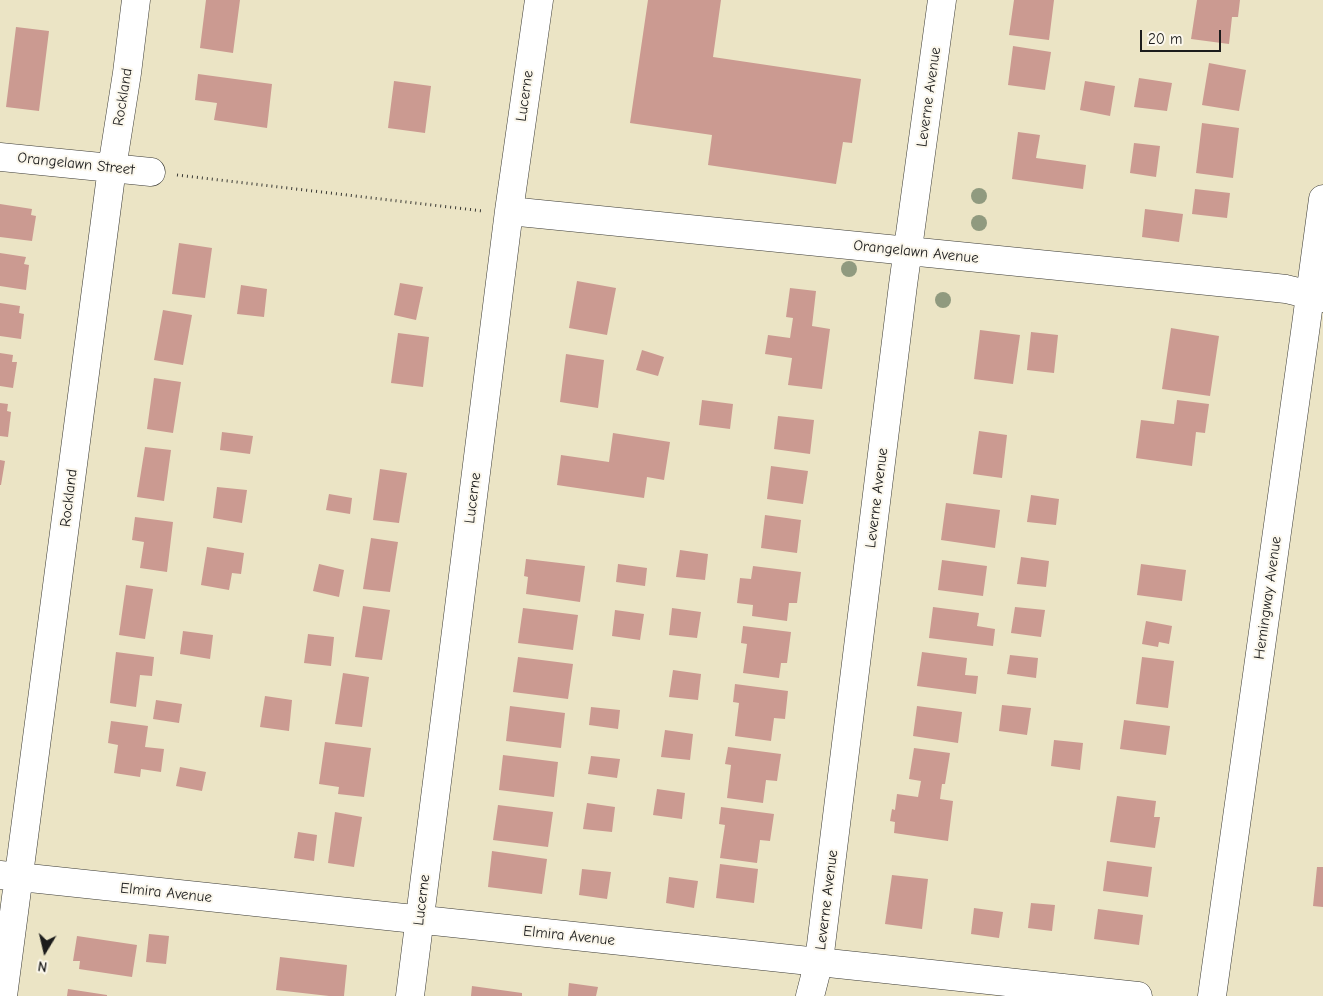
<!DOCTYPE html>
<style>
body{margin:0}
#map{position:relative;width:1323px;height:996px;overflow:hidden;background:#ebe4c5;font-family:"Comic Neue",sans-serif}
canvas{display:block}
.north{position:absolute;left:20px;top:926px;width:50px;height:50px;-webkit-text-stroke:4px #fbf7ec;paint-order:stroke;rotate:189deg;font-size:14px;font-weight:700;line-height:20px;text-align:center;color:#1c1c1c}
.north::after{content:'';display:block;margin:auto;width:18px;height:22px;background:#1c1c1c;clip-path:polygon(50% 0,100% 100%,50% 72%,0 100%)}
.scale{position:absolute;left:1140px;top:30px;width:81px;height:22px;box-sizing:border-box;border:2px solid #1c1c1c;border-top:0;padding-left:6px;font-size:15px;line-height:18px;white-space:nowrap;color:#1c1c1c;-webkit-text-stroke:4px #fbf7ec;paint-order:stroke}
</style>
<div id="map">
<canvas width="1323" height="996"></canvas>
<div class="north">N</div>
<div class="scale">20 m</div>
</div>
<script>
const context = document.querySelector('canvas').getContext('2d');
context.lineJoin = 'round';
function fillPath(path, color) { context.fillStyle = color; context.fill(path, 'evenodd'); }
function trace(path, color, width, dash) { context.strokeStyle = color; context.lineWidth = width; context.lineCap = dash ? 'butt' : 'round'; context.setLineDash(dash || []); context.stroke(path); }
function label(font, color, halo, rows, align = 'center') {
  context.font = font + ' "Comic Neue",sans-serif'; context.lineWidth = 4; context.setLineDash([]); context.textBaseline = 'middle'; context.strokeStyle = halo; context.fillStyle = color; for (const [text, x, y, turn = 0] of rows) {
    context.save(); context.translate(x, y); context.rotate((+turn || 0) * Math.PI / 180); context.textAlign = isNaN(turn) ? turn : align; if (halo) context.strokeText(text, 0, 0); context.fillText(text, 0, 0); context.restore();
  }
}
fillPath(new Path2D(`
 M206,0H240L233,53L200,48Z
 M648,0H721L713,57L861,79L852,143L843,142L836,184L708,165L712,135L630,123Z
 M1014,0H1054L1049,40L1009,35Z
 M1197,0H1240L1238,17H1232L1229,44L1191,39Z
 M16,27L49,31L39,111L6,107Z
 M1013,46L1051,52L1045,90L1008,85Z
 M1209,63L1246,70L1239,111L1202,105Z
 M198,74L272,84L267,128L214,120L217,103L195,100Z
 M1139,78L1172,83L1167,111L1134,107Z
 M394,81L431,86L425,133L388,128Z
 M1085,81L1115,86L1110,116L1080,110Z
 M1202,123L1239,128L1233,178L1196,173Z
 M1018,132L1040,135L1036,158L1086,165L1083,189L1012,179Z
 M1134,143L1160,146L1156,177L1130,173Z
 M1195,189L1230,193L1227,218L1192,214Z
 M0,204L32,209L31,215L36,216L32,241L0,237Z
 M1145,209L1183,214L1179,242L1142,237Z
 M179,243L212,248L205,298L172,294Z
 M0,253L26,257L24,264L29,265L26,290L0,286Z
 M577,281L616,288L607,335L569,328Z
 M400,283L423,287L416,320L394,315Z
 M241,285L267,289L264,317L237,314Z
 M790,288L816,291L812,326L830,329L822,389L788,385L792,358L765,354L768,335L790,338L793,318L786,317Z
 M0,303L20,306L19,313L24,314L21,339L0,336Z
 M163,310L192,315L183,365L154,360Z
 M1171,328L1219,336L1210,396L1162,389Z
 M980,330L1020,335L1013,384L974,379Z
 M1031,332L1058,335L1054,373L1027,370Z
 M398,333L429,337L423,387L391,383Z
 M642,350L664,357L658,376L636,370Z
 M0,353L13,355L12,362H17L13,388L0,386Z
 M566,354L604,360L598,408L560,402Z
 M154,378L181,382L173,433L147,429Z
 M702,400L733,404L730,429L699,425Z
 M1177,400L1209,404L1205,433L1196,432L1192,466L1136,458L1141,420L1174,424Z
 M0,403L8,404L7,411L11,412L8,437L0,436Z
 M778,416L814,420L810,454L774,449Z
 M979,431L1007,435L1002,478L973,474Z
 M222,432L253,436L250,454L220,450Z
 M613,433L670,442L664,480L647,477L644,498L557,485L561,455L609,462Z
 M145,447L171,450L164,501L137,497Z
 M0,460L5,461L1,485H0Z
 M771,466L808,471L803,504L767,499Z
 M380,469L407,473L399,523L373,520Z
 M217,487L247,490L242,523L213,518Z
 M329,494L352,498L350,514L326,510Z
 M1031,495L1059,499L1056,525L1027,522Z
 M946,503L1000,510L995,548L941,540Z
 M765,515L801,520L797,553L761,548Z
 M135,517L173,522L167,572L140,568L144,542L132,540Z
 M371,538L398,542L390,592L363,589Z
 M207,547L244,553L241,574L232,573L229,590L201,585Z
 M680,550L708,554L705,580L676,577Z
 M1021,557L1049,561L1046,587L1017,584Z
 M526,559L585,566L580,602L526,594L528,577L524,576Z
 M942,560L987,566L983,596L938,590Z
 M319,564L344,570L339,597L313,591Z
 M618,564L647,568L645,586L616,582Z
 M1141,564L1186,570L1182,601L1137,595Z
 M753,566L801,572L797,603H789L787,621L752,616L753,605L737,603L740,578L751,579Z
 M126,585L153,589L145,639L119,635Z
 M363,606L390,610L382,660L355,657Z
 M933,607L979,613L977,626L995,629L993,646L929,638Z
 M1015,607L1045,610L1041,637L1011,633Z
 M523,608L578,615L573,650L518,643Z
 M672,608L701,612L697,638L669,635Z
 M615,610L644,614L640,640L612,636Z
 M1146,621L1172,626L1169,644L1159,642L1158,647L1142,644Z
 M743,626L791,632L787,663H781L779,678L743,673L747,644L741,643Z
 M183,631L213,635L210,659L180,654Z
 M308,634L334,637L331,666L304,663Z
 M116,652L154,657L152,676L140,675L136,707L110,703Z
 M922,652L967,658L965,675L978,676L976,694L917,686Z
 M1010,655L1038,658L1036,678L1007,674Z
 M518,657L573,664L568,699L513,692Z
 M1142,657L1174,661L1168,708L1136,704Z
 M673,670L701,674L698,700L669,697Z
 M343,673L369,677L362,727L335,724Z
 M735,684L788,691L785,719L774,718L771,741L735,736L739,703L733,702Z
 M265,696L292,700L289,731L260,727Z
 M156,700L182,704L179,723L153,719Z
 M1002,705L1031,708L1027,735L999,731Z
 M510,706L565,713L561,748L506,741Z
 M917,706L962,712L958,743L913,736Z
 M591,707L620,710L618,729L589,725Z
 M1124,720L1170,726L1166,755L1120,749Z
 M111,721L148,726L145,747L164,749L161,772L141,769L140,777L114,773L118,745L108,743Z
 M665,730L693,734L690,760L661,757Z
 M1054,740L1083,743L1080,770L1051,766Z
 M325,742L371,748L364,797L338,794L339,787L319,784Z
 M728,747L781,754L777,781L766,780L763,803L727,798L731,765L725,764Z
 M914,748L950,753L945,784H942L940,799L953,801L948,841L894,833L895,822L890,821L892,809L895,810L897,794L918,797L921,781L909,779Z
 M503,755L558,762L554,797L499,790Z
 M591,756L620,759L617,778L588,774Z
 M180,767L206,772L202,791L176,786Z
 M657,789L685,793L682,819L653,815Z
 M1117,796L1156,801L1154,817H1160L1155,848L1110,842Z
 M587,803L615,807L612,832L583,829Z
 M498,805L553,812L548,847L493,840Z
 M721,807L774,814L770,841L760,840L757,863L720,858L725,825L719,824Z
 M335,812L362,817L354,867L328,863Z
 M298,832L317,835L314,861L294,858Z
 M492,851L547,859L542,894L488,887Z
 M1107,861L1152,867L1148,897L1103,891Z
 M720,864L758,869L754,903L716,898Z
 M1317,867H1323V907L1313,906Z
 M582,869L611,872L607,899L579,895Z
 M892,875L928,879L922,929L885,924Z
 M669,877L698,881L694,908L666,903Z
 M1031,903L1055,905L1052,931L1028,928Z
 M974,908L1003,912L999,938L971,934Z
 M1098,909L1143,915L1139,945L1094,939Z
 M149,934L169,936L166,964L146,962Z
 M77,936L137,945L132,977L79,969L80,961H73Z
 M280,957L347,965L344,996H329L276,990Z
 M569,983L598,987L596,996H568Z
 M472,986L522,993V996H471Z
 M68,989L107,995V996H67Z`), '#cb9a91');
const street = new Path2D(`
 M0,157L151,172
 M509,211L1258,286L1286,289L1323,298
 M0,875L1138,996
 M3,996L112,168L127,73L136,0
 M410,996L509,211L539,0
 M810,996L819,961L903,285L942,0
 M1212,996L1306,325L1323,199`);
trace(street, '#3b3a35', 29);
trace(new Path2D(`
 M177,175L483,211`), '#3b3a35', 3, [1, 4]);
trace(street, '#fff', 28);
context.fillStyle = '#909a7f';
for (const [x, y] of [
 [979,196],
 [979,223],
 [849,269],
 [943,300]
]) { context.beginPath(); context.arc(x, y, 8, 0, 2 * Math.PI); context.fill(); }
label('15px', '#1c1c1c', '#fbf7ec', [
 ["Lucerne",525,96,-82],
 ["Rockland",123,97,-81],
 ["Leverne Avenue",929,97,-82],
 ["Orangelawn Street",76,164,6],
 ["Orangelawn Avenue",916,252,6],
 ["Rockland",69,498,-83],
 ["Lucerne",473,498,-83],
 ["Leverne Avenue",877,498,-83],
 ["Hemingway Avenue",1268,598,-82],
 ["Elmira Avenue",166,893,6],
 ["Lucerne",422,900,-83],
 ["Leverne Avenue",827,900,-83],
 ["Elmira Avenue",569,936,6]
]);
</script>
